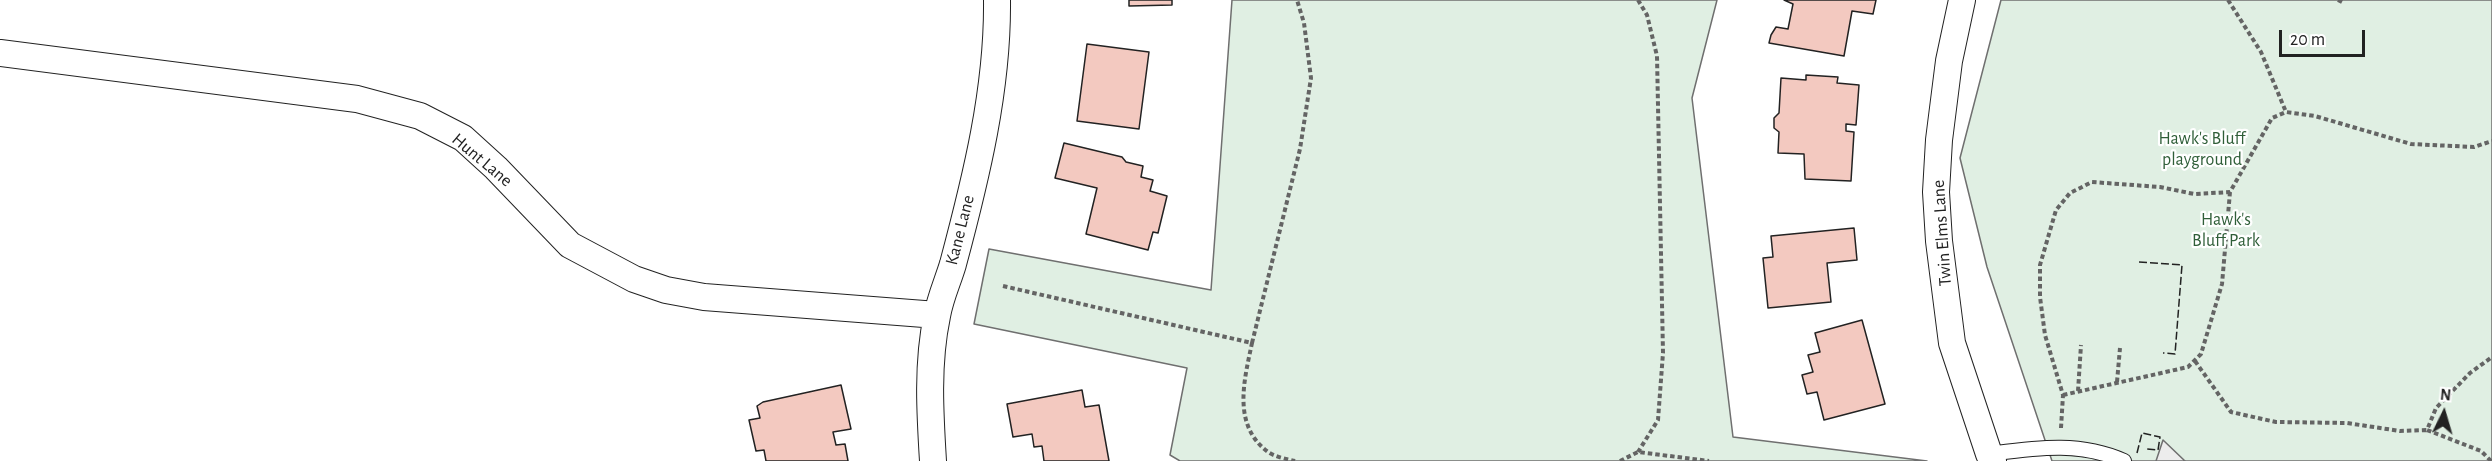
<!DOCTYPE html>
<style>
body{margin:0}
#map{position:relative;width:2492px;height:461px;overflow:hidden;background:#fff;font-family:"Alegreya Sans",sans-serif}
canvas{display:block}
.north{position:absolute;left:2414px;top:383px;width:60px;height:60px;-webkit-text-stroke:4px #fff;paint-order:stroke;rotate:5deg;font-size:16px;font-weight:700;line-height:24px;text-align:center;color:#222}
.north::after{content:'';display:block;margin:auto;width:21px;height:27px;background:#222;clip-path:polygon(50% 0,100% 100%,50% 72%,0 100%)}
.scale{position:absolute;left:2279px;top:30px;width:86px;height:27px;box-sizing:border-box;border:3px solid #222;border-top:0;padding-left:8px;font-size:18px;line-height:21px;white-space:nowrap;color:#222;-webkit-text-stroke:4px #fff;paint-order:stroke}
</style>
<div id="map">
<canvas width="2492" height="461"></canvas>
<div class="north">N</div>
<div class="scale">20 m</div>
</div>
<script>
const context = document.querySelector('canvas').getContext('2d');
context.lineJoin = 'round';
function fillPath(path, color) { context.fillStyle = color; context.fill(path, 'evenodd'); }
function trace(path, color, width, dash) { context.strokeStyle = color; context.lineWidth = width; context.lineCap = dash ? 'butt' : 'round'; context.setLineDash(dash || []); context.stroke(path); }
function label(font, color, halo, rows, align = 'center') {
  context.font = font + ' "Alegreya Sans",sans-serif'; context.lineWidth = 4.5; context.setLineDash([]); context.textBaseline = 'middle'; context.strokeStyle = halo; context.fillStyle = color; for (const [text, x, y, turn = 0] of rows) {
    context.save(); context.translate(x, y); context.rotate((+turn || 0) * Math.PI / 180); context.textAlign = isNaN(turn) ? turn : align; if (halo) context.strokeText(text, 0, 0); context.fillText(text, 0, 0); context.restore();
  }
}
const green = new Path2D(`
 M1232,0H1717L1692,98L1733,437L1927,461H1180L1170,455L1187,368L974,324L989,249L1211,290Z
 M2001,0H2492V461H2052L1987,267L1960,158Z`);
fillPath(green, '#e0efe3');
trace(green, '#6f6f6f', 1.5);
const parking = new Path2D(`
 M2163,440L2185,461H2156Z`);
fillPath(parking, '#ededed');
trace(parking, '#6f6f6f', 1.5);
const building = new Path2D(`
 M1129,0H1172V5L1129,6Z
 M1784,0H1876L1873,14L1852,11L1844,56L1769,43L1771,35L1776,27L1788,29L1793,4Z
 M1087,44L1149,52L1139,129L1077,121Z
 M1806,75L1838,77L1837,83L1859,85L1856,125L1846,124V131L1854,132L1851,181L1805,179L1804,154L1778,153L1779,132L1774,128V118L1779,113L1781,78L1806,80Z
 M1064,143L1122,157L1126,162L1143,166L1141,177L1153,180L1150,191L1167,196L1158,233L1153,232L1148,250L1086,234L1097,188L1055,178Z
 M1854,228L1857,260L1827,263L1831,302L1768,308L1763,258L1773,257L1771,236Z
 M1862,320L1885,404L1824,420L1817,392L1807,394L1802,375L1813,372L1808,355L1820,352L1815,333Z
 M841,385L851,429L833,432L836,445L845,444L848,461H766L764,450L756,451L749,420L760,418L757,406L763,402Z
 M1082,390L1085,407L1099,405L1109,461H1044L1042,446L1034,447L1032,434L1013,437L1007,404Z`);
fillPath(building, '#f3c9c0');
trace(building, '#222', 1.5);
const service = new Path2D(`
 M1989,454C2036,448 2079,441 2124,461`);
const minor = new Path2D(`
 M1962,0L1949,61L1939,140L1936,192L1939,241L1952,343L1989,454L1993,461
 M0,53L357,99L420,116L463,138L496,168L570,245L634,279L666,290L704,297L937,315
 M933,461C930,413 927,363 937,316C940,298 948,281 953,264C976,178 998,89 997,0`);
trace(service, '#222', 16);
trace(minor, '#222', 28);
trace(new Path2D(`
 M1638,0L1647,15L1657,56L1663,353L1658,420L1638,452
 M2228,0L2261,52L2286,112L2315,116L2411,144L2474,147L2492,141
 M2338,0L2342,2
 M1003,286L1252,343C1244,381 1232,425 1268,452C1275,457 1287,459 1295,461
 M1252,343L1300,149L1311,78L1304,23L1297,0
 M2195,361L2231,412L2276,422L2347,423L2400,431L2427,430
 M2117,382L2120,348
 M2078,391L2081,345
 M2063,395L2188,367L2201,354L2222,284L2230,192
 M2061,428L2063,395L2045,335L2040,297V265L2056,210L2070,193L2092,182L2160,187L2194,194L2230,192L2272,118L2286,112
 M1620,461L1638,452L1709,461
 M2491,461L2481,451L2427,430L2436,408L2470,373L2492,357`), '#646464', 4, [4.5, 3]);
trace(service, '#fff', 14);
trace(minor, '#fff', 26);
trace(new Path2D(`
 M2139,262L2182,265L2175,354L2163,353
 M2137,453L2142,433L2160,437L2158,450L2146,449`), '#222', 1.5, [8, 3]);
label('18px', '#2f5e38', '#fff', [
 ["Hawk's Bluff",2202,139],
 ["playground",2202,160],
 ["Hawk's",2226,220],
 ["Bluff Park",2226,241]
]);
label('18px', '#222', '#fff', [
 ["Hunt Lane",482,160,40],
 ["Kane Lane",960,230,-76],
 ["Twin Elms Lane",1942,233,-94]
]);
</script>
